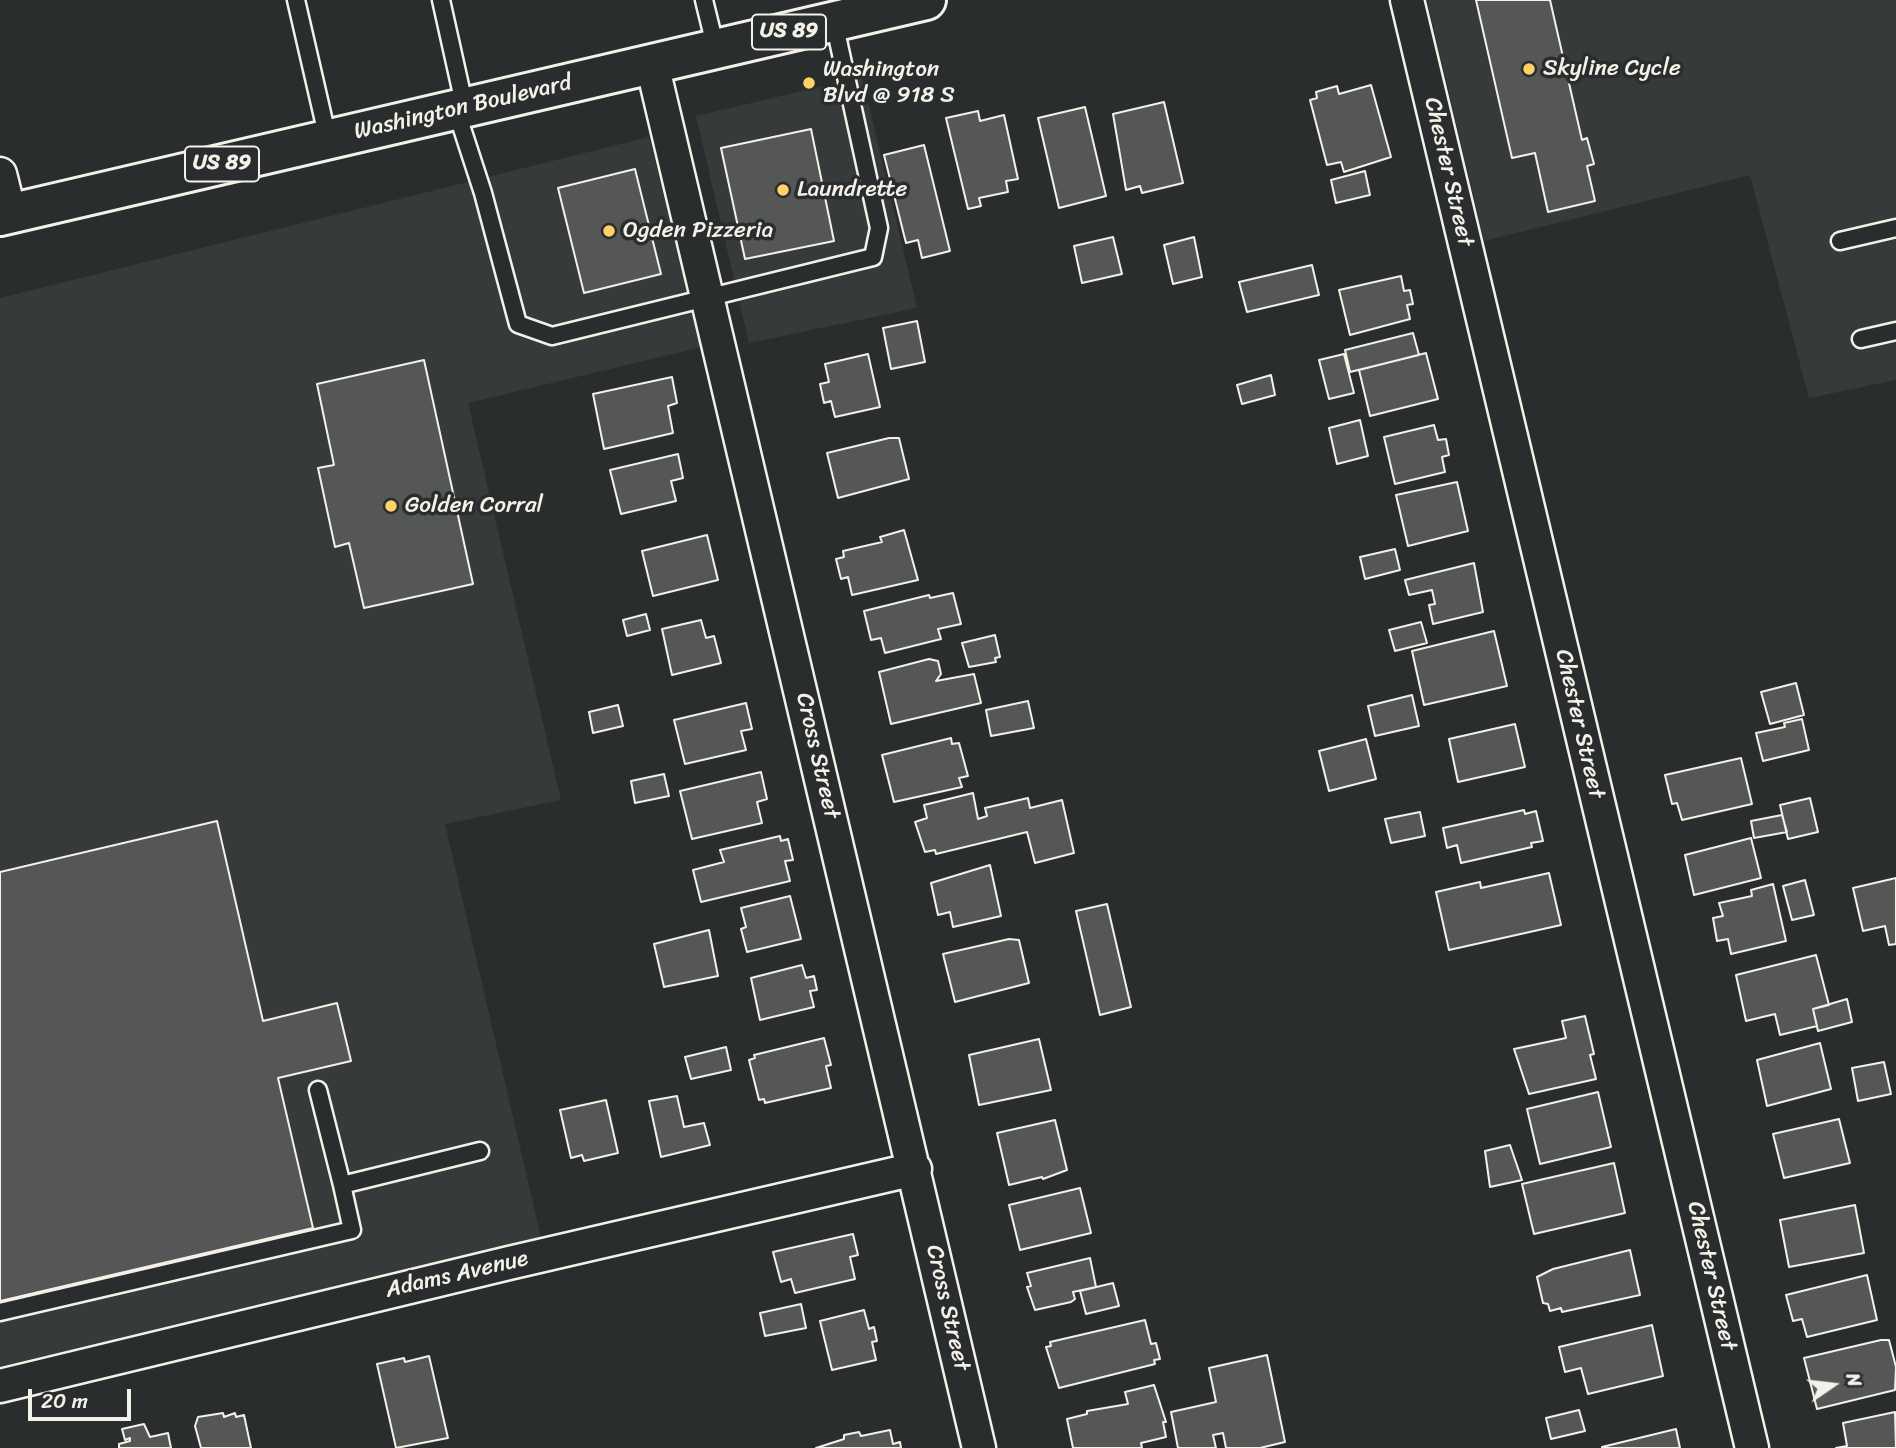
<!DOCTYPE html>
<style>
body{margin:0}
#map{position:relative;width:1896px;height:1448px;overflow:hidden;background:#2a2d2e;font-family:Sriracha,sans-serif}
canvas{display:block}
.north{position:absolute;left:1798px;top:1350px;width:70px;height:70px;-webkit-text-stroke:5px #2a2d2e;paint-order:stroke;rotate:76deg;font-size:19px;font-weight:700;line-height:28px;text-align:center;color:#f4f1e8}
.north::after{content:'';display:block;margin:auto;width:24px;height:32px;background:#f4f1e8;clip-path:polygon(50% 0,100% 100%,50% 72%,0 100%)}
.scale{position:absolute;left:28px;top:1389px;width:103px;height:32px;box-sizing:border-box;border:4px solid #f4f1e8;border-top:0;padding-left:9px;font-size:21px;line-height:24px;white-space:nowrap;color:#f4f1e8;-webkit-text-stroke:5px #2a2d2e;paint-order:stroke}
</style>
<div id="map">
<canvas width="1896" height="1448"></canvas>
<div class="north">N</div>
<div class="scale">20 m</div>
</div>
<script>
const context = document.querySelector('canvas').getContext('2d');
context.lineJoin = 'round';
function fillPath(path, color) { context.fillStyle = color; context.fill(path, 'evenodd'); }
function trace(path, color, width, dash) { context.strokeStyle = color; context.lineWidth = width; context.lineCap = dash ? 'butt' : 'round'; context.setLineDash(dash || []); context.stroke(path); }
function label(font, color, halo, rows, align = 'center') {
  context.font = font + ' Sriracha,sans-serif'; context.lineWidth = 7; context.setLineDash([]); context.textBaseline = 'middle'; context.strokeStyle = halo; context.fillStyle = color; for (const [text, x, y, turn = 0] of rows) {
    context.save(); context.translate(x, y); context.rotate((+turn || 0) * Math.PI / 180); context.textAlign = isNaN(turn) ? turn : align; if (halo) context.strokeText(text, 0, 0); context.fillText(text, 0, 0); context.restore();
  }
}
fillPath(new Path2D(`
 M1427,0H1896V380L1809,398L1750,175L1484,241Z
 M862,77L917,308L749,343L696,116Z
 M649,137L702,347L468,403L561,800L445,824L542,1242L0,1369V298Z`), '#373a3a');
const building = new Path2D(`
 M1476,0H1550L1582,140L1587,138L1594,164L1587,166L1595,201L1548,212L1535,153L1512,158Z
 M1371,85L1391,157L1344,172L1341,162L1327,165L1310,100L1317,98L1316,92L1337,86L1339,94Z
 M1164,102L1183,183L1142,193L1140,186L1126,190L1113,114Z
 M1085,107L1106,196L1059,208L1038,118Z
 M978,111L980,121L1004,115L1018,179L1006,181L1008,192L979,198L981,206L968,209L946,118Z
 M811,129L834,241L745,259L721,148Z
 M924,145L950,251L922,258L918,240L906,243L884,155Z
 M635,169L661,274L584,293L558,188Z
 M1365,171L1370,195L1336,203L1331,180Z
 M1113,237L1122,274L1082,283L1074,246Z
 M1194,237L1202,277L1173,284L1164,245Z
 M1312,265L1319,295L1247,312L1239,282Z
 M1401,276L1404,291L1410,290L1413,304L1407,305L1410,319L1350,335L1339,290Z
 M917,321L925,362L891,369L883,328Z
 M1413,333L1419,355L1350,372L1345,350Z
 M1426,353L1438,399L1370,416L1359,370Z
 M868,354L880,407L835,417L831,401L824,403L820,384L829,382L825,364Z
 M1344,354L1354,393L1329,399L1319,360Z
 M424,360L473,584L364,608L349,543L335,547L318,468L334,465L317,384Z
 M1271,375L1275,395L1242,404L1237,385Z
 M672,377L677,403L668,406L673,433L604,449L593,394Z
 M1360,420L1368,456L1337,464L1329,428Z
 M1434,425L1438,440L1446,439L1449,455L1442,457L1445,472L1395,484L1384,437Z
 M889,438H899L909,479L838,498L827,453Z
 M678,454L683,478L671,481L676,501L621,514L610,470Z
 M1457,482L1468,531L1408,546L1396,495Z
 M904,530L918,580L852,595L848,577L841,579L836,559L844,557L843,551L882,542L880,537Z
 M707,535L718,580L653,596L642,551Z
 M1395,549L1400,570L1365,579L1360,557Z
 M1474,563L1483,612L1433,624L1429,605L1435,604L1432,590L1409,595L1405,580Z
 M953,593L961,624L938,629L941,639L885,653L881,638L871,640L864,611L929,595L930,598Z
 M646,614L650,630L627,636L623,620Z
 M701,620L706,638L714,636L721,663L672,675L662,629Z
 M1421,622L1427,643L1395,651L1389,630Z
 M1494,631L1507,686L1424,705L1412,651Z
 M995,635L1000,657L995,658L996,662L969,667L962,643Z
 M929,659L938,661L941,674L936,681L974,674L981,703L891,724L879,672Z
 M1796,683L1804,715L1770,724L1761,692Z
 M1412,695L1419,726L1375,736L1368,706Z
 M1028,701L1034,728L991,736L986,710Z
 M746,703L752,729L741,731L746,750L685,764L674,720Z
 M618,705L623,726L593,733L589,712Z
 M1802,719L1809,750L1763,761L1756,733L1785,727L1784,723Z
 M1515,724L1525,767L1458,782L1449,739Z
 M951,738L952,744L959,743L968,776L959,778L962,787L894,802L882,755Z
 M1366,739L1376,779L1329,791L1319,751Z
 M1741,758L1752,804L1682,820L1677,803L1672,804L1665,775Z
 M761,772L767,799L757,802L762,823L692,839L680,791Z
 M664,774L669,796L635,803L631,781Z
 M973,793L978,819L987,816L985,808L1028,798L1030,808L1062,800L1074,853L1035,863L1027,832L936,854L935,850L925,852L915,822L927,818L924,805Z
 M1810,798L1818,832L1788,839L1780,805Z
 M1524,810L1525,814L1536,811L1543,841L1531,843L1532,847L1461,863L1457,845L1447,848L1443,828Z
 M1420,812L1425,836L1391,843L1385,819Z
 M1782,815L1787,832L1754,838L1751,821Z
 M217,821L263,1021L337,1003L351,1061L278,1078L313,1228L0,1301V872Z
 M780,836L781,841L788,839L793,860L785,861L790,881L701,902L693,870L724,862L720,850Z
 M1751,838L1761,878L1694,895L1685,855Z
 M990,865L1001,916L953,927L950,912L938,915L931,883Z
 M1549,873L1561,925L1449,950L1436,892L1480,882L1481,888Z
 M1896,878V944L1889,945L1885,926L1863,931L1853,888Z
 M1805,880L1814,915L1792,920L1783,886Z
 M1773,884L1786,941L1731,954L1728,939L1717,941L1713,918L1723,916L1719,903L1752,896L1751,890Z
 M790,896L801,939L747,952L741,929L746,927L741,908Z
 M1107,904L1131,1007L1100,1015L1076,911Z
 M709,930L718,976L664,987L654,944Z
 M1009,939L1019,940L1029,983L955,1002L943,954Z
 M1816,955L1829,1005L1813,1009L1817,1026L1780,1035L1775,1014L1746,1021L1736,975Z
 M802,965L806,978L814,976L817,990L810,991L814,1007L760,1020L751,978Z
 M1847,999L1852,1022L1818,1031L1813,1009Z
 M1585,1016L1594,1054L1590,1055L1596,1079L1529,1094L1514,1049L1566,1038L1562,1021Z
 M824,1038L831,1065L826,1066L831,1088L765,1103L764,1099L759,1100L749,1060L755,1058L754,1055Z
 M1039,1039L1051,1090L979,1105L969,1055Z
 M1820,1043L1831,1089L1767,1106L1757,1060Z
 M726,1047L731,1070L691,1079L685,1057Z
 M1884,1062L1891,1094L1858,1101L1852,1068Z
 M1598,1092L1611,1147L1540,1164L1527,1109Z
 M677,1096L684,1127L704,1123L710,1145L661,1157L649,1101Z
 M606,1100L618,1153L584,1161L582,1155L571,1158L560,1110Z
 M1839,1119L1850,1163L1784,1178L1773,1134Z
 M1055,1120L1067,1170L1043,1179L1042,1177L1009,1185L997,1133Z
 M1510,1145L1522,1180L1490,1187L1485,1151Z
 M1614,1163L1625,1213L1534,1234L1522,1184Z
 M1080,1188L1091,1233L1020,1250L1009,1205Z
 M1855,1205L1864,1253L1789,1267L1780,1220Z
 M853,1234L858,1255L850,1257L855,1279L795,1293L791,1279L781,1282L773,1252Z
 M1630,1250L1640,1295L1562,1312L1561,1308L1550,1311L1548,1304L1543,1303L1537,1277L1553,1269Z
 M1090,1258L1096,1287L1073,1292L1075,1299L1071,1302L1035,1310L1027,1287L1031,1286L1027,1273Z
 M1867,1275L1877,1320L1807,1337L1802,1319L1793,1321L1786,1295Z
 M1113,1283L1119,1306L1086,1314L1080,1291Z
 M801,1304L806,1328L765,1336L760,1313Z
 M864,1310L869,1329L874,1327L877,1341L872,1342L876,1360L832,1370L820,1321Z
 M1145,1320L1151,1344L1156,1343L1160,1359L1154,1360L1155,1364L1059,1388L1046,1347L1051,1346L1050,1342Z
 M1652,1325L1663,1376L1588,1394L1581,1368L1565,1372L1559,1347Z
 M1881,1340H1889L1896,1367L1895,1390L1817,1409L1804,1358Z
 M1267,1355L1285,1442L1260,1448H1226L1223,1433L1213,1435L1216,1448H1178L1171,1412L1216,1402L1209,1368Z
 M429,1356L448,1438L396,1448L377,1364L404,1358L405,1362Z
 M1154,1385L1166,1422H1163L1166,1437L1141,1443L1142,1448H1073L1067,1419L1087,1414V1411L1128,1404L1125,1392Z
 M1579,1410L1585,1431L1551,1439L1546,1418Z
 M1895,1412L1896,1448H1836L1847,1446L1843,1423Z
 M223,1413L224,1417L235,1413L236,1417L244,1415L251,1448H201L195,1426L198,1417Z
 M144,1424L150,1437L168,1433L171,1448H119V1444L130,1441V1438L125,1440L122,1429Z
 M1676,1429L1680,1448H1602V1447Z
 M890,1430L893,1444L900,1442L901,1448H816L844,1439V1435L859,1432L861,1436Z`);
fillPath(building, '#555756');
trace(building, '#f4f1e8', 2);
const service = new Path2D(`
 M296,0L328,139
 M441,0L465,108
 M704,0L716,49
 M456,110L483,193L518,324L552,336L873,257L879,228L834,22
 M1840,241L1896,228
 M1861,339L1896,331
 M318,1090L342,1185
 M0,1312L352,1230L342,1185L480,1151`);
const minor = new Path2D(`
 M1407,0L1752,1448
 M652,64L979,1448
 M0,174L10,214
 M0,1386L509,1263L915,1169`);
const primary = new Path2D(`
 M0,216L926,0`);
trace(service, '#f4f1e8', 21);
trace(minor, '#f4f1e8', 37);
trace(primary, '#f4f1e8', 44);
trace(service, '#2a2d2e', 16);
trace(minor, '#2a2d2e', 32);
trace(primary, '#2a2d2e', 38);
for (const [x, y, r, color] of [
 [1529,69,7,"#ffd166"],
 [809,83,7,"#ffd166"],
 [783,190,7,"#ffd166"],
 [609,231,7,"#ffd166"],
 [391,506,7,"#ffd166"]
]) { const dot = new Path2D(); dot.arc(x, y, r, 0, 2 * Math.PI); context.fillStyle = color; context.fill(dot); trace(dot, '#2a2d2e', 2.5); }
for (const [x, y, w] of [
 [789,32,74],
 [222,164,74]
]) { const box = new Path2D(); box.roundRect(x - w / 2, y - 17.5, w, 35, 5); context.fillStyle = '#2a2d2e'; context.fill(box); trace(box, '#f4f1e8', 2); }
label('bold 21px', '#f4f1e8', null, [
 ["US 89",789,32],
 ["US 89",222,164]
]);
label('23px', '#f4f1e8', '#2a2d2e', [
 ["Skyline Cycle",1543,69],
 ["Washington",823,70],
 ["Blvd @ 918 S",823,96],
 ["Laundrette",797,190],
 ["Ogden Pizzeria",623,231],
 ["Golden Corral",405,506]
], 'left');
label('23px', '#f4f1e8', '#2a2d2e', [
 ["Washington Boulevard",463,108,-13],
 ["Chester Street",1448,172,77],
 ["Chester Street",1579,724,77],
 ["Cross Street",817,756,77],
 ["Adams Avenue",457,1275,-13],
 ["Chester Street",1711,1276,77],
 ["Cross Street",947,1308,77]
]);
</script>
